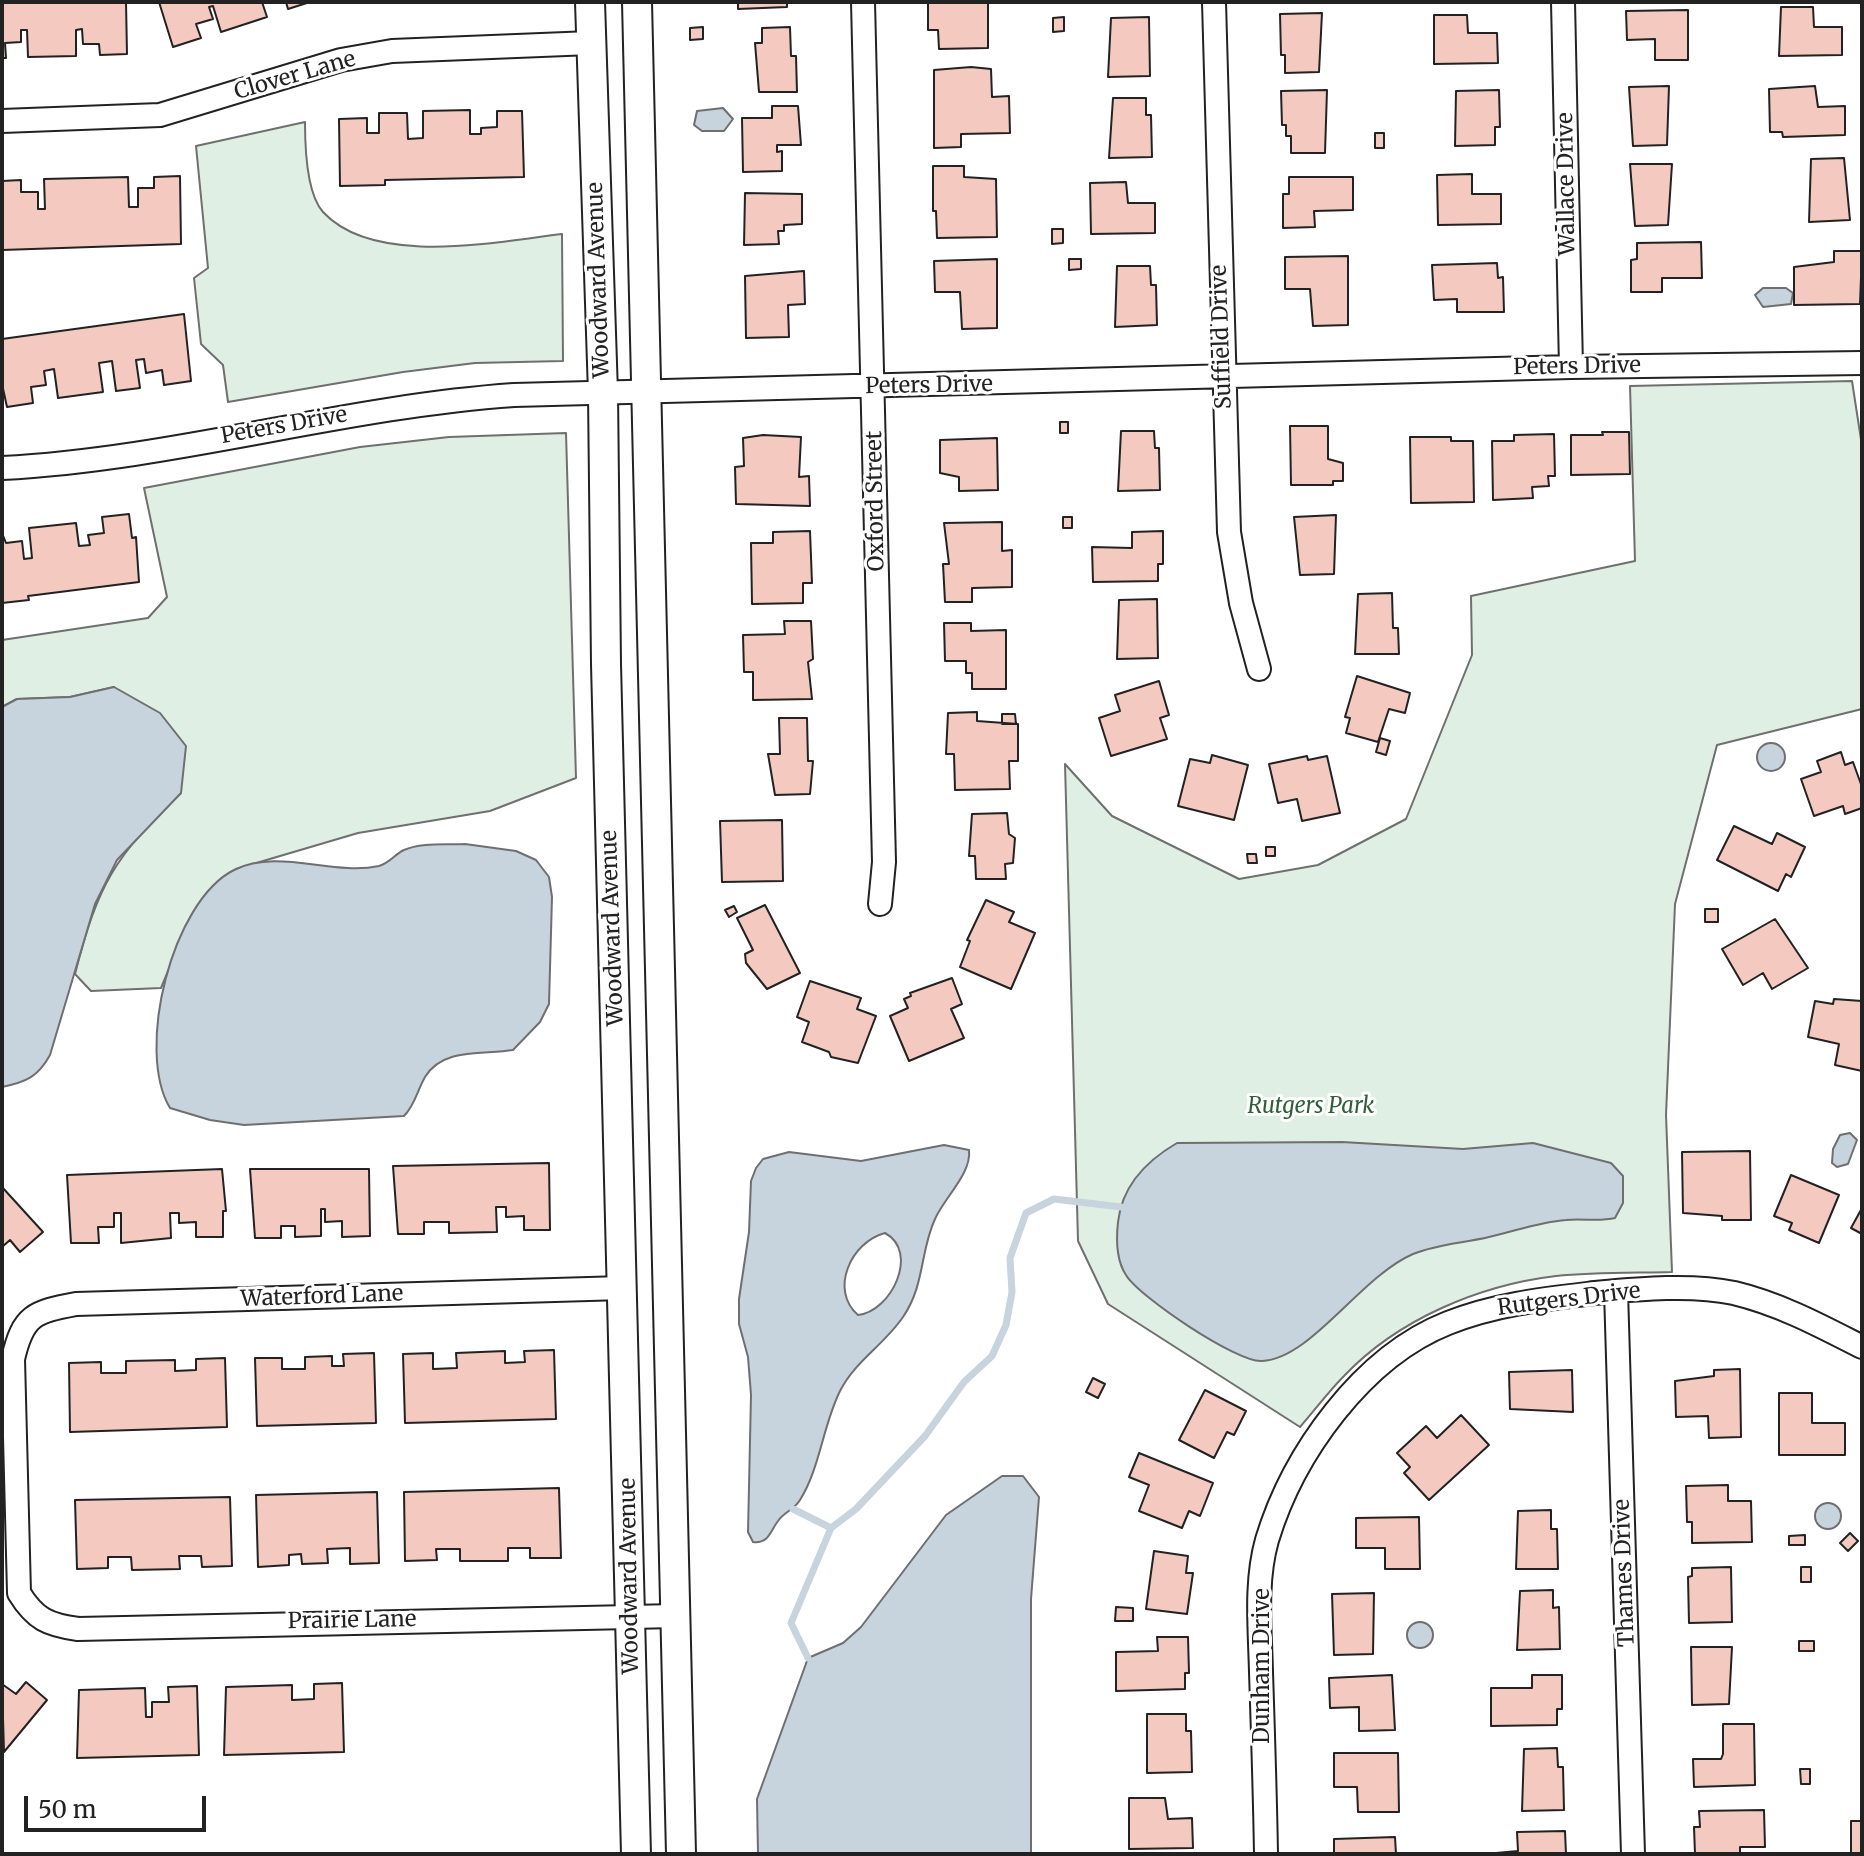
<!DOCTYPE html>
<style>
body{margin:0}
#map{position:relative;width:1864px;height:1856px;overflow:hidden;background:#fff;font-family:Merriweather,serif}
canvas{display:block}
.frame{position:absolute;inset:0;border:4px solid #222;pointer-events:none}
.scale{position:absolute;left:24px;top:1796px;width:182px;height:36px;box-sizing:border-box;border:4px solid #222;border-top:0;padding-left:10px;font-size:24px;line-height:28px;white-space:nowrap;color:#222;-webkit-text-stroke:6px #fff;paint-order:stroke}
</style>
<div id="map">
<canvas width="1864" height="1856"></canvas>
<div class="frame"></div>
<div class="scale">50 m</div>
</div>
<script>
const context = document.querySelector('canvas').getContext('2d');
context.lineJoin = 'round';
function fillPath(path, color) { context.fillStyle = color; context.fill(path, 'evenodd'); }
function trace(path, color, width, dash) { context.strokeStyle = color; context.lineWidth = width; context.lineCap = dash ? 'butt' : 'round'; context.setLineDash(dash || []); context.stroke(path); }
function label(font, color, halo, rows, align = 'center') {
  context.font = font + ' Merriweather,serif'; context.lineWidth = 6; context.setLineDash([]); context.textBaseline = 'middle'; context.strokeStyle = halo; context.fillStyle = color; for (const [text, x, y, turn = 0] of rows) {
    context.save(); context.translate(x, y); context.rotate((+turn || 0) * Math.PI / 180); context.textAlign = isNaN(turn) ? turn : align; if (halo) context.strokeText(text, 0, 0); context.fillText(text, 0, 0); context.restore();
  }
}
const green = new Path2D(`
 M305,122C305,147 306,193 323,212C374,267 495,242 562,234L563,361L475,363L403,372L228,402L223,365L201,344L194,278L208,268L196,146Z
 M1852,381L1862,446V709L1717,745L1675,904L1666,1115L1672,1272C1634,1273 1594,1272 1556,1276C1480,1285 1398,1319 1344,1376C1328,1392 1315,1410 1300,1427L1108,1304L1078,1241L1065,764L1112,816L1239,879L1318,865L1406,819L1472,655L1471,596L1635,561L1630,386Z
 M566,433L576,778L490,811L358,833L236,869L191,916L161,988L91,991L75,974C98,884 114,857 181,793L114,687L70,697L17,699L2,707V640L148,618L167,597L144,488L360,447L449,437Z`);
fillPath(green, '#e0efe3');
trace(green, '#6f6f6f', 2);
const water = new Path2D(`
 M723,108L733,119L724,131H702L694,125L697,111Z
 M1763,288H1786L1793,293L1791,304L1763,307L1755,295Z
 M114,687L160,713L186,746L181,793L117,860L95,904L50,1055C38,1077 26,1082 2,1087V707L17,699L70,697Z
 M1757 757a14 14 0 1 1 28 0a14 14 0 1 1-28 0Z
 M465,844L516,851L536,860L549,877L552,897L549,1004L540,1022L513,1050C483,1055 443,1047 425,1077C417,1091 415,1105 404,1116L244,1125L210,1120L170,1108C135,1050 172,901 234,870C279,848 332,876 379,866C390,863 395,854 404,850C421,842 447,845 465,844Z
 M1850,1133L1857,1140L1848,1164L1837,1167L1832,1163L1833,1149L1840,1135Z
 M1342,1142L1463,1149L1533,1143L1611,1163L1623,1176V1203L1615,1218C1598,1222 1583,1218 1566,1220C1539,1222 1516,1231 1489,1237C1464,1243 1437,1244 1413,1254C1360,1277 1311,1359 1262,1361C1237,1363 1138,1296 1126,1275C1116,1260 1116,1240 1118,1222C1122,1185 1146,1161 1177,1143Z
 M944,1145L969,1150C972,1173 944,1198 935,1219C920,1251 925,1285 903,1317C884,1345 855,1361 840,1391C823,1425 820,1468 800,1500C794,1510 784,1512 778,1521C770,1531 769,1544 753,1542L748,1532L751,1395L748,1357L739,1324V1299L749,1232L751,1181L756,1168L763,1159L789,1152L861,1161ZM885,1233C920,1252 891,1312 858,1315C829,1290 851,1242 885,1233Z
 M1002,1476H1023L1039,1497L1031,1599V1854H758L757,1799L808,1658L843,1643L861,1627L946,1515Z
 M1815 1516a13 13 0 1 1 26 0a13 13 0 1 1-26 0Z
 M1407 1635a13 13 0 1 1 26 0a13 13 0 1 1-26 0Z`);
fillPath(water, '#c7d3dd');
trace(water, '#6f6f6f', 2);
trace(new Path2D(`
 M793,1509L831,1528
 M808,1658L791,1623L831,1528L856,1509L925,1436L964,1382L992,1356L1006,1325L1012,1292L1010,1258L1026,1213L1054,1199L1121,1207`), '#c7d3dd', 7);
const building = new Path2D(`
 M2,2H126L127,54L100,55L99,44H83L82,29L76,30V56L28,57L27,30H21V42L5,43L6,58H2Z
 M159,2H262L267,17L221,32L213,6L209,7L213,19L196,24L201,38L173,47Z
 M286,2H310L288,9Z
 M738,2H787V7L738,9Z
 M928,2H988V48L939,49L938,30H928Z
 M1781,7H1813L1814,27H1842V55L1779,56Z
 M1688,10V60H1655V39L1627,40L1626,11Z
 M1322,13L1319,72L1285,73V55H1281L1280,14Z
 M1434,15H1467L1468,33H1497L1498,63L1434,64Z
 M1064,17V31L1053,32V18Z
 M1149,17L1150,76L1108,77L1111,18Z
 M703,27V39L690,40V28Z
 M790,27L791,56H796L797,92H759L755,43H762V28Z
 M971,67L991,69L992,97L1009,96L1010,133L961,134V147L934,148V70Z
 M1669,86L1667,145L1633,146L1629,87Z
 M1815,86L1818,107L1845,106V135L1783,137L1782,132H1770L1769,89Z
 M1327,90L1325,153H1291V136H1286V125H1282L1281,91Z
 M1499,90L1500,127H1495V145L1455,146L1456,91Z
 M1113,98H1146V115H1151L1152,157L1109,158Z
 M772,106H798L801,145H777V152L782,151V171L743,172L742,118H772Z
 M470,110V134H481V128L497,127V111H522L524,177L385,180V185L340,186L339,119L367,118V133H379V113H407L408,139L423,138V111Z
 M1375,133H1384V148H1375Z
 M1844,158L1850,220L1809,222L1811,159Z
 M1630,164H1672L1668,225L1635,226Z
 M933,166H964V177L996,179L997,237L937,238L936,211H933Z
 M1472,174V194H1501V224L1438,225L1437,175Z
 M180,176L181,244L2,250V181L21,180V192H38V209H45L44,179L128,177L129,207H138V188H154V177Z
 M1289,177H1353V210L1314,211L1315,227L1283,228V194H1289Z
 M1126,182L1128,203H1155V233L1091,234L1090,183Z
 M745,193L802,194V224L784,225V231H778L779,244L744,245Z
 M1052,229H1063V243L1052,244Z
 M1701,242L1702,278H1662V292H1631V260L1637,259V243Z
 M1834,251H1862L1860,304L1794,305V267L1834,262Z
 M1348,256V325L1313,326L1310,289H1285V257Z
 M997,259V328L962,329L960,292H935L934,261Z
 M1069,259H1081V269L1069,270Z
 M1497,263L1498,278L1503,277L1504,312H1457V299L1434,300L1432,265Z
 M1117,266H1150L1151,285H1156L1157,325L1115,327Z
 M804,271L805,304L788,305L789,337L746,338L745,276Z
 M184,314L191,381L164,385L162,370L146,373L144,359L136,360L140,388L116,391L112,361L99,363L103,392L58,398L54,369L44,371L46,385L31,387L33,403L7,407L2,384V339Z
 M1060,422H1068V433H1060Z
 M1290,426H1328V459L1343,463V481H1333V485H1291Z
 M1121,431H1154L1155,448H1159L1160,490L1118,491Z
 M1602,432H1629L1630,474L1571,475V435H1603Z
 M1554,434L1555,476H1548L1549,486L1532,487L1533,498L1493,500L1492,441H1514V435Z
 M763,435L801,437L799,477L809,476L810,506L736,504L735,467L744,466L743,438Z
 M1410,437H1451V441H1473L1474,502L1411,503Z
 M997,438L998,490L959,491V477L940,473V440Z
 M129,514L132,538L136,537L139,582L28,596L29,600L2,603V533L6,543L22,541L24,559L32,558L29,528L76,523L79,546L90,545L88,535L104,533L102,517Z
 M1336,515L1334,574L1300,575L1294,517Z
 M1063,517H1072V528H1063Z
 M1002,522V551L1012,550V587L972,588V602H945L943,564H949L944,523Z
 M810,531L812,583H803V603L752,604L751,543H773V532Z
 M1163,531V564H1158V581L1093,582L1092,547L1132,548V532Z
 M1392,593L1393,628H1398L1399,654H1355L1358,594Z
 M1157,599L1158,658L1117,659L1119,600Z
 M784,621H811L813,659L808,662L812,699L753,700V672H744L743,635L785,634Z
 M944,623H971V631L1006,630V689H972V673H966V661H945Z
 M1357,676L1410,693L1405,713L1389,709L1378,742L1346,733L1350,718L1345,717Z
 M1159,681L1169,715L1160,718L1167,739L1111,756L1099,718L1120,711L1115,695Z
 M977,712V721L1018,724V761H1009L1010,789L955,790L954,754H946L948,713Z
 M1002,714H1015L1016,724H1002Z
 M779,718H807L808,761H813L810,794L775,795L768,754H780Z
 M1380,738L1390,741L1386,755L1376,752Z
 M1841,752L1845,765L1853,762L1862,787V808L1845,814L1843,806L1814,816L1801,779L1821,772L1817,761Z
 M1212,755L1248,765L1234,820L1178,806L1190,759L1210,763Z
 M1307,756L1308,760L1327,756L1340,813L1302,821L1297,799L1278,803L1269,764Z
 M1007,813L1009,834L1015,838L1013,863L1005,864L1006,879H976L975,856H969L972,814Z
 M782,820L783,881L722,882L720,821Z
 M1734,826L1772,844L1777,833L1805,847L1791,877L1786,874L1778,891L1717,860Z
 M1266,847H1275V856H1266Z
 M1247,854H1256L1257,863H1248Z
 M986,900L1014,912L1009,922L1035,933L1011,989L960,967L970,941L967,940Z
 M765,905L800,973L767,989L746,963L745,954L753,950L737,918Z
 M734,906L737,912L729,917L725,910Z
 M1705,909H1718V922H1705Z
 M1775,919L1808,968L1772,989L1763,973L1743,985L1722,949Z
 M952,978L962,1004L951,1009L964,1038L909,1061L890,1016L908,1008L904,999L911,996L910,993Z
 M810,981L861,998L857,1009L876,1016L858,1063L831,1057L829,1052L802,1042L809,1022L797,1017Z
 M1834,999L1862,1001V1071L1835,1065L1839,1044L1808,1037L1815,1001L1833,1004Z
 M1750,1151L1751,1220H1722V1216L1683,1213L1682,1152Z
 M549,1163L550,1230H524V1216L506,1217V1207H496L497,1232L449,1233V1222H424V1234H398L393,1166Z
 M222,1169L226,1211H223V1237H196V1222L179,1223V1213H170L171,1238L121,1243V1213H114V1227H98L99,1243H71L67,1175Z
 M250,1169H369L370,1236L342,1237V1221L325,1222V1209H321V1236L295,1237V1226H281V1238H255Z
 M1791,1175L1839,1195L1819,1243L1789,1230L1792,1223L1774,1216Z
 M2,1187L43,1232L20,1252L10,1240L2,1247Z
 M1862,1208V1234L1851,1228Z
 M554,1350L556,1419L405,1423L403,1354L433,1353V1369L457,1368L456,1353L505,1351V1363L525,1362L524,1351Z
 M374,1353L376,1423L257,1426L255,1358H282V1369H305V1357L332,1356V1366H344L343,1354Z
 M225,1358L227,1427L70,1432L69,1363L101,1362V1373H126V1361L175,1360V1371L196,1370V1359Z
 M1740,1369L1741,1437L1709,1438L1708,1416L1676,1417L1675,1381L1714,1376V1370Z
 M1572,1370L1573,1412L1510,1409L1509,1372Z
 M1093,1378L1105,1384L1098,1398L1086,1392Z
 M1205,1390L1246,1411L1234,1435L1227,1432L1214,1458L1179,1440Z
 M1779,1393H1812V1423H1845V1455H1779Z
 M1461,1415L1489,1445L1429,1500L1404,1473L1410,1467L1397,1453L1426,1426L1437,1438Z
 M1139,1453L1213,1483L1200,1516L1189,1511L1182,1528L1139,1511L1149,1485L1129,1477Z
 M1728,1485V1501H1751L1752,1542L1692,1543V1522H1687L1686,1486Z
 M559,1488L561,1558H530V1548H508V1561H460V1549H436L437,1560L405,1561L404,1492Z
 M377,1492L379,1563L350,1564V1548L327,1549L328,1563L302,1564L301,1554L289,1555V1565L258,1567L256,1495Z
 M230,1497L232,1566L202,1567L201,1556H179L180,1569L132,1570L131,1557H108V1568L77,1569L75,1500Z
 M1551,1510V1529H1557L1558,1569H1516L1518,1511Z
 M1419,1517L1420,1569H1385V1548H1356V1518Z
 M1850,1533L1858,1541L1848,1551L1840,1543Z
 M1805,1535V1545H1789V1536Z
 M1154,1551L1188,1556L1186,1573H1193L1187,1614L1146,1609Z
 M1731,1567L1732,1622L1689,1623L1688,1577L1692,1576V1568Z
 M1801,1567H1811V1582H1801Z
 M1553,1590V1608L1559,1607L1560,1649L1517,1650L1520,1591Z
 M1374,1593L1373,1654L1334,1655L1332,1594Z
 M1116,1607L1133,1608V1621H1115Z
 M1157,1637H1188L1189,1673H1185V1689L1116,1691V1652L1158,1651Z
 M1799,1641H1814V1651H1799Z
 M1691,1647H1732L1729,1704L1692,1705Z
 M1392,1675L1395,1730L1359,1731V1707L1330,1708L1329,1678Z
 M1532,1675H1562V1709H1557V1725L1491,1726V1688H1532Z
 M26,1682L47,1700L4,1752L2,1684L16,1694Z
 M342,1683L344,1752L224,1755L226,1687L292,1685V1700L314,1699V1684Z
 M197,1686L199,1755L77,1758L79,1690L145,1688L146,1717H152V1702H169L168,1687Z
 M1147,1714H1186V1731H1191L1192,1772L1147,1773Z
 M1723,1724H1754L1755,1785L1694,1787L1693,1759H1721L1723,1754Z
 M1557,1748L1558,1767H1563L1564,1810L1522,1811L1524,1749Z
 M1334,1753H1398L1399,1812H1358L1357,1787H1334Z
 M1800,1769H1810V1784H1801Z
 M1129,1798H1165L1168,1819L1192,1818L1193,1848L1129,1849Z
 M1764,1810L1765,1847H1740V1854H1695L1694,1827H1700L1699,1811Z
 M1851,1821H1862V1854H1851Z
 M1565,1831L1566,1854H1485L1518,1851L1517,1832Z
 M1395,1837L1396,1854H1334V1839Z`);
fillPath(building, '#f3c9c0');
trace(building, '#222', 2);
const minor = new Path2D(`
 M863,2L884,862L880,904
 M1214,2L1229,532L1241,603L1259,669
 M1563,2L1571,367
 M2,121L160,115L341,60L392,51L591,43
 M2,468C175,459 341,407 514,395L1571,367L1862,363
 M623,1288L76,1304C34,1312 23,1315 13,1359L19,1593C35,1619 48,1625 78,1629L676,1616
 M1616,1291L1633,1854
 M1266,1854C1265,1793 1263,1733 1261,1672C1260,1629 1255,1582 1267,1540C1293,1454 1362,1357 1448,1323C1496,1304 1544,1299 1595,1293C1639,1289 1691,1284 1734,1293C1780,1304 1821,1326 1862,1347`);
const tertiary = new Path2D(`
 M590,2L603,393L606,664L636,1854
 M637,2L681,1854`);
trace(minor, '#222', 26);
trace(tertiary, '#222', 32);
trace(minor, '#fff', 22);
trace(tertiary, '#fff', 28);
label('22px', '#222', '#fff', [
 ["Clover Lane",295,76,-16],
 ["Wallace Drive",1567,184,-91],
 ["Woodward Avenue",599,280,-92],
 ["Suffield Drive",1222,337,-92],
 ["Peters Drive",1577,367,-1],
 ["Peters Drive",929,386,-1],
 ["Peters Drive",284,426,-10],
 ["Oxford Street",876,501,-91],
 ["Woodward Avenue",613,928,-92],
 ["Waterford Lane",322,1297,-2],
 ["Rutgers Drive",1569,1300,-7],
 ["Thames Drive",1625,1573,-92],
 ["Woodward Avenue",630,1576,-91],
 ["Prairie Lane",352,1621,-1],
 ["Dunham Drive",1263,1666,-90]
]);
label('italic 22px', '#2f5e38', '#fff', [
 ["Rutgers Park",1311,1107]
]);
</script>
